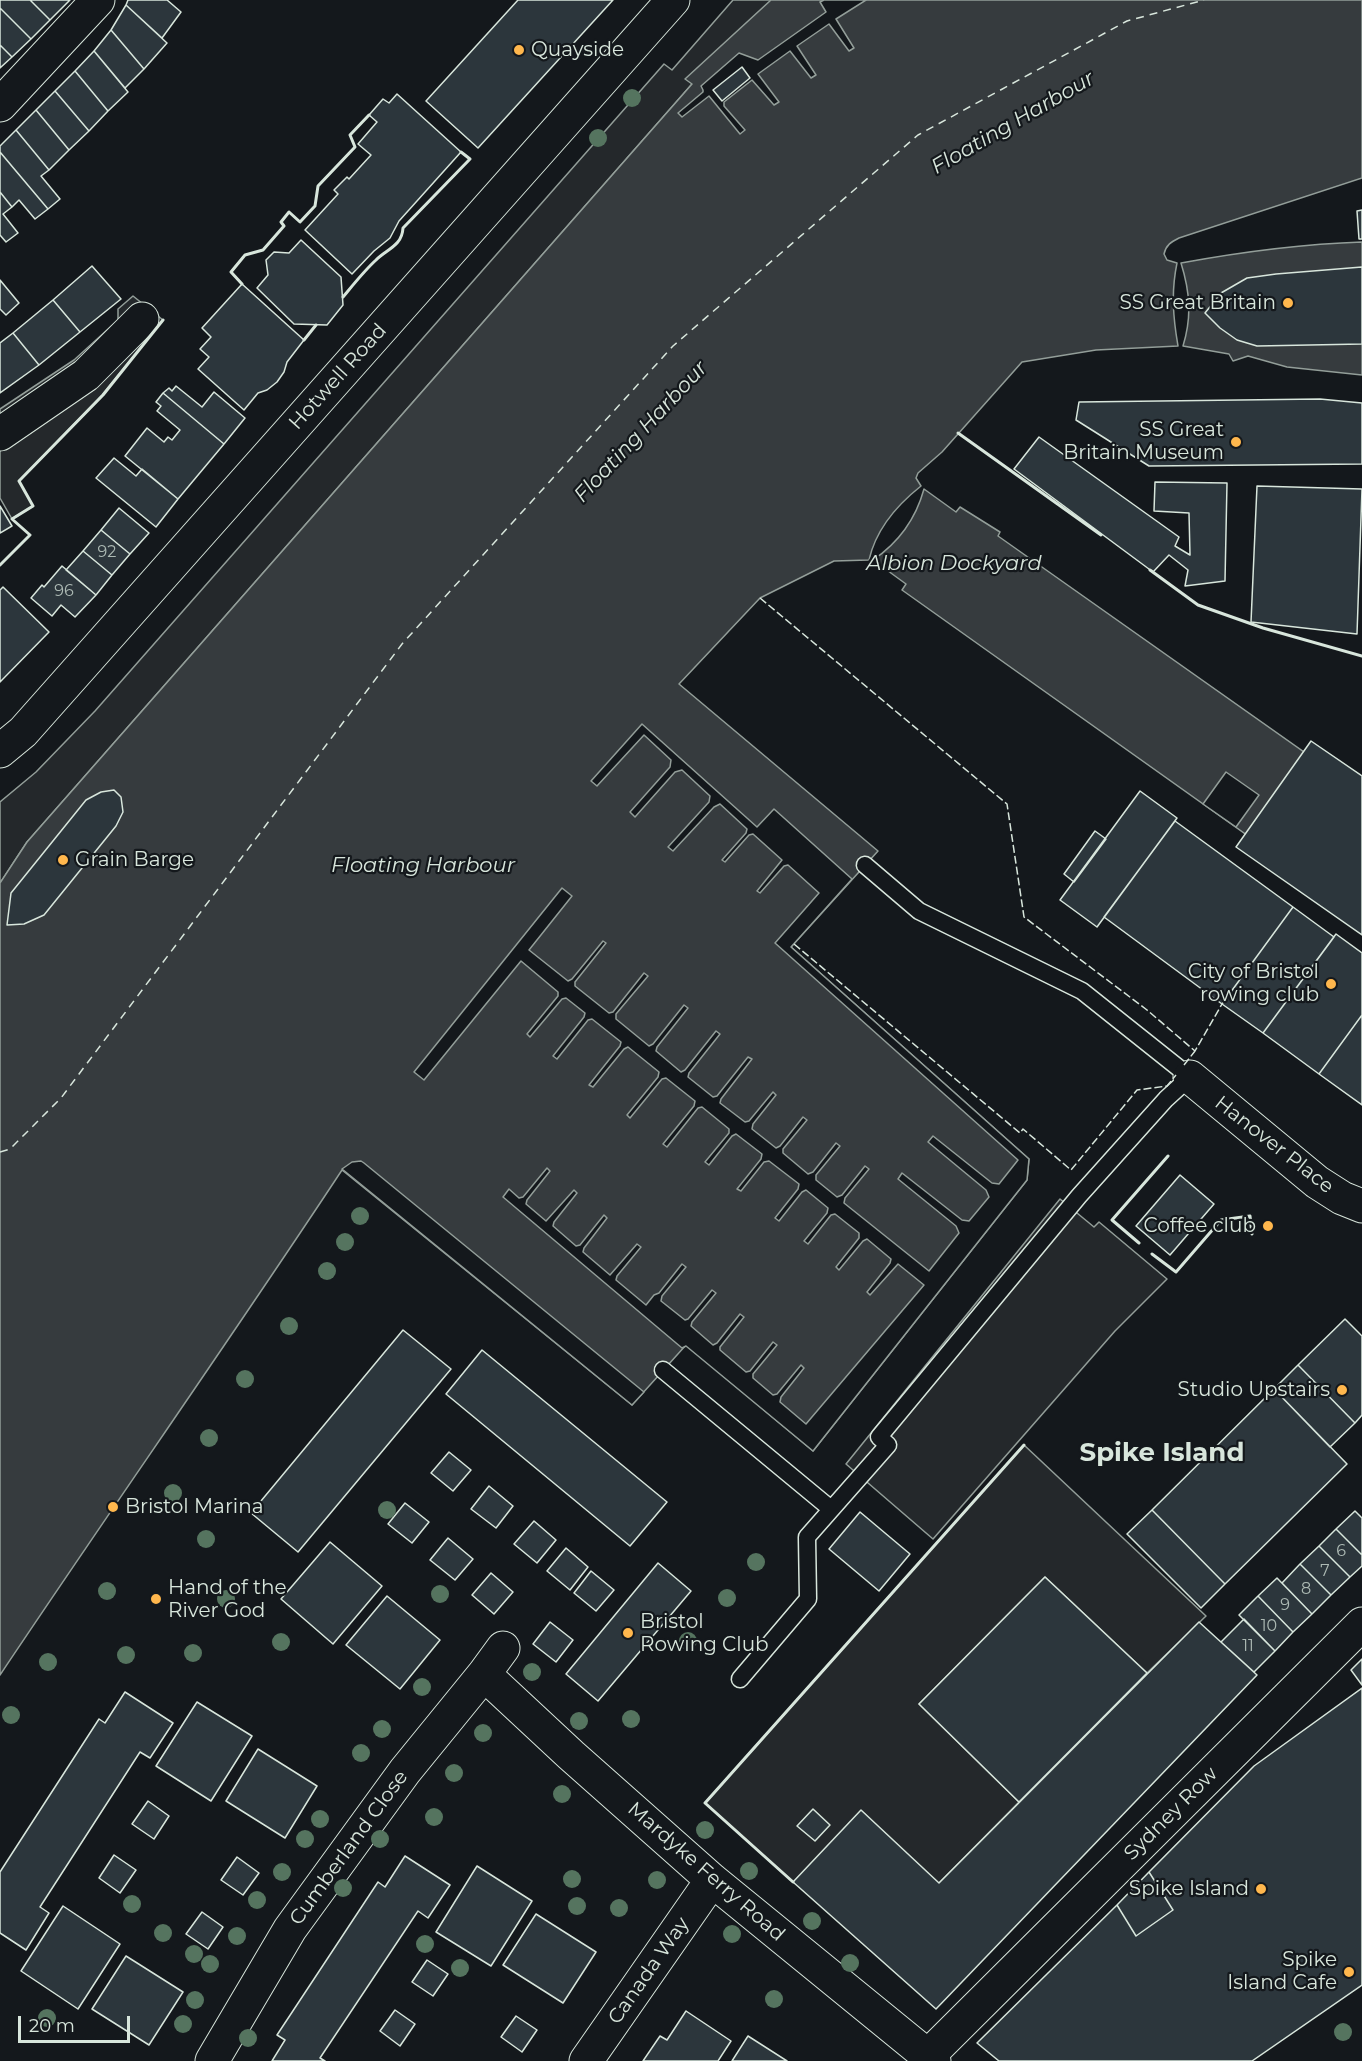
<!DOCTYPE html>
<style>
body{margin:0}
#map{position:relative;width:1362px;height:2061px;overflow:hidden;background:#14181c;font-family:Montserrat,sans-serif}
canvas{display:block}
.scale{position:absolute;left:18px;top:2016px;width:112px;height:27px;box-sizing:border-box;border:3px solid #d8e6dc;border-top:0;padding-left:8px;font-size:18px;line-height:21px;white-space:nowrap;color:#d8e6dc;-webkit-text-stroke:4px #14181c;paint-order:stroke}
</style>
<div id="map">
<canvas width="1362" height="2061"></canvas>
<div class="scale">20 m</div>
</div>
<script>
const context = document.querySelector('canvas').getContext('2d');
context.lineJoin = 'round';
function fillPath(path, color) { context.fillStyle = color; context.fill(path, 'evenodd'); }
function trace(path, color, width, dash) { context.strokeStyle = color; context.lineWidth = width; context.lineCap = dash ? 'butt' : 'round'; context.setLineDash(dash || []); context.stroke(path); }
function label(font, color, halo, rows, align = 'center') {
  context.font = font + ' Montserrat,sans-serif'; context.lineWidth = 4.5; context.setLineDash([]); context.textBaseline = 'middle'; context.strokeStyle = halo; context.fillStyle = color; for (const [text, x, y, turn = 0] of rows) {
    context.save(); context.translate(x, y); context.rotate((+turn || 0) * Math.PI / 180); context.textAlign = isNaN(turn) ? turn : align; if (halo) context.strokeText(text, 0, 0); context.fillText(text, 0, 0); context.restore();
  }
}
const parking = new Path2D(`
 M733,0H808L692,84L27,842L0,883V802L36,772L95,711L664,64L672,70Z
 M133,296L163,320L102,395L19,481L33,506L12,519L0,498V409L74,360L118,320V309Z
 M1060,1199L1094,1227L1099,1222L1167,1279L1115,1331L933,1539L846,1464Z
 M1024,1445L1206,1616L1147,1673L1045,1577L919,1704L1019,1802L939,1883L793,1882L705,1803Z`);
fillPath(parking, '#24282b');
trace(parking, '#939e99', 1.5);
const water = new Path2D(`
 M771,0H1362V178L1179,238C1171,242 1166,245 1164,254L1167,260L1177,263C1171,292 1173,317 1178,346L1096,350L1022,362L942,452L918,473L916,478L921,486C897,505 876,529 869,560L834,561L760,598L679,684L878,851L791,947L1029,1159L1027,1180L813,1451L686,1345L632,1405L342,1170C230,1340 113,1506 0,1675V883L27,842L692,84L685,79Z
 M1362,242V375L1287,367L1248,356L1233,361L1229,354L1183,346C1192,317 1190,292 1181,263C1241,252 1301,244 1362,242Z
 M924,489L956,512L960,507L1000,532L998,536L1362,793V917L902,590L906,584L873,560C898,543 916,518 924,489Z`);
fillPath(water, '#363b3e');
trace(water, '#939e99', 1.5);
const pier = new Path2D(`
 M824,0H866L836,19L854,48L849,51L829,24L797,46L816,75L811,78L790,51L758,74L779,102L774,105L752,80L724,102V106L745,130L740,134L709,96L682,117L678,113L703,92V90L701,86L739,53L758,60L826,12L820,2Z
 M642,724L757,827L774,809L852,879L791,947L1029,1159L1027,1180L813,1451L686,1346L682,1348L503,1197L509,1189L519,1198L523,1197L547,1168L550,1171L527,1200L526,1204L546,1221L574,1190L577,1193L554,1222L553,1226L576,1246L580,1245L604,1215L607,1218L584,1248L583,1252L610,1275L637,1244L641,1247L617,1276L616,1280L646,1305L654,1295L659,1293L682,1264L686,1267L662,1296L661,1301L685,1320L688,1319L712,1290L716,1293L692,1322L691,1326L713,1345L717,1343L740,1314L744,1317L720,1347V1350L746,1372L750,1371L773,1342L777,1345L753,1374V1378L773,1395L777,1394L801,1365L804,1368L781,1397L780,1402L806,1424L924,1285L898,1264L870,1295L867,1292L890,1263L891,1259L867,1239L863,1241L839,1270L836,1267L859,1238V1233L835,1214L831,1215L808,1244L804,1241L827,1213L828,1208L806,1190L802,1192L779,1221L775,1218L798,1189L799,1184L769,1161L764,1162L741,1191L737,1189L761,1159L762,1154L736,1134L732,1136L709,1165L705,1162L729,1133V1129L702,1107L698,1108L667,1147L663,1144L694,1106L695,1101L666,1078L662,1079L630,1118L627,1115L658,1077L659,1072L628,1047L624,1049L593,1087L589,1085L620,1046L621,1042L592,1019L588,1020L557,1059L553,1056L584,1017L585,1013L566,998L562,999L530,1037L527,1034L558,996V992L521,961L424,1080L414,1072L562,888L572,896L529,950L568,981L572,979L603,941L606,943L575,982V986L609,1013L613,1012L644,973L648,976L616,1014V1019L649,1046L653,1044L684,1005L688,1008L657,1047L656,1051L681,1072L685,1070L716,1031L720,1034L689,1073L688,1077L713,1097L717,1096L748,1057L752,1059L721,1099L720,1103L745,1122L749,1121L773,1092L776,1095L753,1124L752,1129L776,1148L780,1146L803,1117L807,1120L783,1149V1153L808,1174L813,1172L836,1143L840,1146L816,1175V1180L837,1197L842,1195L865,1166L869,1169L845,1198L844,1203L929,1271L959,1233L956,1226L898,1179L902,1173L962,1220L969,1221L989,1197L986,1190L928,1142L933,1136L992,1183L999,1184L1018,1160L775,943L819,893L788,865L784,866L760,893L757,891L782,860L753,834L749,835L725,862L722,860L746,833L747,829L720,804L714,807L673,851L668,847L709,802L710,796L682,770L675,772L635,817L630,812L670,767L671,760L644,735L597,786L591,781Z
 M1226,772L1259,795L1236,827L1203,804Z
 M361,1161L364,1163L644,1392L632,1405L342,1169L352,1162Z`);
fillPath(pier, '#14181c');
trace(pier, '#939e99', 1.5);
trace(new Path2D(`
 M0,1152L10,1149L61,1098L402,644L673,346L918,135L1127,21L1204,0`), '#d8e6dc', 1.5, [8, 6]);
const building = new Path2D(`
 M0,0H30L50,20L31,39L0,8Z
 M30,0H70L50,20Z
 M128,0H167L181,12L162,38L126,5Z
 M518,0H613L478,148L426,101Z
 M126,5L167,43L144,69L111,30Z
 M0,8L31,39L12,57L0,45Z
 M111,30L144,69L125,88L94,51Z
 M0,45L12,57L0,68Z
 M94,51L128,92L108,111L75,71Z
 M742,67L750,78L722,101L713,90Z
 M75,71L108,111L89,131L55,91Z
 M55,91L89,131L69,150L36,110Z
 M397,94L461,152L399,221L390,238L374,251L352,274L305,230L338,194L334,190L347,177L349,179L371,155L358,144L377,122L369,115L383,99L389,103Z
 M36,110L69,150L49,170L16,130Z
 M16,130L49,170L41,176L60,199L48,209L0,152V146Z
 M0,152L48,209L35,219L19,200L12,207L0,192Z
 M0,192L12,207L3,214L18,233L6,242L0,235Z
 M1362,210V239H1359L1357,211Z
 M301,240L341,277L343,305L327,325L294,324L257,288L268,275L266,260L274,252L289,253Z
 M92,266L121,299L80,332L53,300Z
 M1362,267V344L1257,346L1237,340L1220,328L1205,313L1221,293L1247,278L1276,274Z
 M0,280L19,303L6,315L0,309Z
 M242,284L304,340L287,362L284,372L277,382L267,390L258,393L244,410L198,369L209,357L200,349L211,337L202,328Z
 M53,300L80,332L39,365L13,333Z
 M13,333L39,365L0,393V343Z
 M176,386L202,407L214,392L245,418L224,444L163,393L169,388L172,391Z
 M163,393L224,444L178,499L125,456L147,428L164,442L168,437L172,440L180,430L157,411L161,406L156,402Z
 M1320,399L1362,403V464L1149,466L1076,420L1079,402Z
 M1039,437L1179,537L1175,546L1190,555L1189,513L1154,511L1155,482L1227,483L1225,581L1185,586L1188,570L1169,555L1153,572L1014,469Z
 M114,458L136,476L142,469L178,499L156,527L96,478Z
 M1257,486L1362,489L1357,634L1251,622Z
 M0,506L12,526L0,533Z
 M119,508L149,533L130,554L101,530Z
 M101,530L130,554L112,575L83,551Z
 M83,551L112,575L96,595L66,570Z
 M62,566L96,595L75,617L61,605L52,616L31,598L42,585L44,587Z
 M3,587L49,632L0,682V590Z
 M1311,741L1362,776V935L1236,847Z
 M114,790L121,797L123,812L116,826L44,915L24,924L7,925L11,893L86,800L101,792Z
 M1140,791L1177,818L1097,927L1060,900Z
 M1175,821L1293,907L1222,1004L1104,917Z
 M1095,831L1106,839L1074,882L1064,874Z
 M1293,907L1334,937L1263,1033L1222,1004Z
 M1336,934L1362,953V1015L1319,1074L1263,1033Z
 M1362,1015V1105L1319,1074Z
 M1180,1175L1214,1204L1170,1255L1136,1226Z
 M1345,1319L1362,1336V1415L1355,1423L1298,1365Z
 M403,1330L451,1369L298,1552L251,1513Z
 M482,1350L667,1502L630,1546L446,1394Z
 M1298,1365L1355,1423L1330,1447L1274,1389Z
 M1274,1389L1347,1464L1225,1584L1152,1510Z
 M449,1452L471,1470L453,1491L431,1473Z
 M489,1486L513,1506L496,1528L471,1509Z
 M405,1503L429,1522L412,1543L388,1524Z
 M1152,1510L1225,1584L1201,1608L1127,1534Z
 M1355,1511L1362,1518V1555L1336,1529Z
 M860,1512L910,1554L879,1591L829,1549Z
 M534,1521L556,1540L537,1563L514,1544Z
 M1336,1529L1362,1555V1566L1350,1577L1319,1546Z
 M448,1538L473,1559L455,1580L430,1560Z
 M330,1542L382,1586L333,1644L281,1599Z
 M1319,1546L1350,1577L1331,1595L1300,1564Z
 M566,1548L588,1567L570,1590L547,1571Z
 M658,1563L691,1591L598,1701L566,1674Z
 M1300,1564L1331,1595L1312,1614L1282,1583Z
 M591,1571L614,1590L596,1611L574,1593Z
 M491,1573L513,1592L494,1614L472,1595Z
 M1045,1577L1147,1673L1019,1802L919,1704Z
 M1277,1578L1312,1614L1293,1632L1258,1596Z
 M387,1596L440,1640L400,1689L346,1645Z
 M1258,1596L1293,1632L1275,1651L1239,1615Z
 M1244,1619L1275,1651L1254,1672L1221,1642Z
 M550,1622L573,1640L556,1662L533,1644Z
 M1199,1622L1257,1675L936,2009L793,1882L861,1810L939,1883Z
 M1362,1659V1685L1351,1670Z
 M1362,1688V1985L1252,2061H999L977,2043L1117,1905L1136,1936L1173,1910L1149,1872L1254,1766Z
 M125,1692L173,1723L150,1758L140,1752L40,1907L49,1913L26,1950L0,1933V1872L99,1719L105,1723Z
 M197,1702L252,1736L211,1801L156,1766Z
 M258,1749L317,1786L285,1838L226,1801Z
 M148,1801L169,1816L154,1839L132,1824Z
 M813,1809L830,1825L815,1841L797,1826Z
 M114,1855L136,1870L120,1893L99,1878Z
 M405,1856L450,1885L428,1918L418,1911L320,2058L325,2061H272L285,2040L277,2035L378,1882L385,1887Z
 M237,1857L259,1873L243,1895L221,1880Z
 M477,1866L532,1901L491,1966L436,1932Z
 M1149,1872L1173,1910L1136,1936L1117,1905Z
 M63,1906L120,1944L78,2009L21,1971Z
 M202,1912L223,1927L208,1949L186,1934Z
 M536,1914L596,1952L563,2003L503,1965Z
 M126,1956L183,1992L149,2045L92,2009Z
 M427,1960L448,1974L433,1996L412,1982Z
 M395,2010L415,2024L400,2046L380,2031Z
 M686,2011L731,2041L718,2061H643L660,2036L667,2040Z
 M516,2016L537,2030L522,2052L501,2037Z
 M748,2036L787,2061H732Z`);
fillPath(building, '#2c363c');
trace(building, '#d8e6dc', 1.5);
const lane = new Path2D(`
 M663,1370L831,1509
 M740,1679L808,1599L807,1537L888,1445L879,1437L1079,1196L1166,1099L1190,1077L1082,991L919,911L865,865`);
const street = new Path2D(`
 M0,105L98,0
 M0,434L86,375L142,319
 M1190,1077L1317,1182L1342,1198L1362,1206
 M484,1674L571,1755L712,1880L934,2061
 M928,2056L1362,1624
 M212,2061L290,1929L405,1771L484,1674L503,1648
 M586,2061L712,1880`);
const primary = new Path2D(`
 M0,751L23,732L673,0`);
trace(lane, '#d8e6dc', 19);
trace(street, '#d8e6dc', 35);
trace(primary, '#d8e6dc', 35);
trace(lane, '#14181c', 16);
trace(street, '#14181c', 33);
trace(primary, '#14181c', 33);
trace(new Path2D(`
 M760,598L1007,804L1024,917L1147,1010L1195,1051L1222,1004
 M794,944L1020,1133L1023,1129L1071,1170L1137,1090L1167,1086L1176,1075
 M1184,1065L1195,1051`), '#d8e6dc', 1.5, [8, 3]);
trace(new Path2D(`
 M242,284L231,272L245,255L263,250L284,226L281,222L289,212L300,222L315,206L318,186L355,147L350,135L369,115
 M343,297C353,285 364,271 376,260C387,249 402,246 403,228L470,159L461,152
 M304,340L316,325
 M958,433L1101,535
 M0,565L30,535L12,519L33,506L19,481L103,395L163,320
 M1150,570L1198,605L1263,628L1362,656
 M1139,1243L1112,1220L1168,1156
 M1152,1254L1176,1272L1221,1220L1250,1216L1252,1234
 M793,1882L705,1803L1024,1445`), '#d8e6dc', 3);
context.fillStyle = '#55745f';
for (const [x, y] of [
 [632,98],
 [598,138],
 [360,1216],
 [345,1242],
 [327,1271],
 [289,1326],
 [245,1379],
 [209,1438],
 [173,1493],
 [387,1510],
 [206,1539],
 [756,1562],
 [107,1591],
 [440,1594],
 [727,1598],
 [226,1599],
 [688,1641],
 [281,1642],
 [193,1653],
 [126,1655],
 [48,1662],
 [532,1672],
 [422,1687],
 [11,1715],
 [631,1719],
 [579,1721],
 [382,1729],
 [483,1733],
 [361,1753],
 [454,1773],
 [562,1794],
 [434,1817],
 [320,1819],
 [705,1830],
 [305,1839],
 [380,1839],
 [749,1871],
 [282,1872],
 [572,1879],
 [657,1880],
 [343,1888],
 [257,1900],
 [132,1904],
 [577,1906],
 [619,1908],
 [812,1921],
 [163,1933],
 [732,1934],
 [237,1936],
 [425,1944],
 [194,1954],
 [850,1963],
 [210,1964],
 [460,1968],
 [774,1999],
 [195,2000],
 [47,2018],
 [183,2024],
 [1343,2032],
 [248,2038]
]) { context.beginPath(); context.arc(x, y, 9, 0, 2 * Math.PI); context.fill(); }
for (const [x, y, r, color] of [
 [519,50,6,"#ffb74d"],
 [1288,303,6,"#ffb74d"],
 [1236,442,6,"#ffb74d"],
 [63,860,6,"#ffb74d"],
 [1331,984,6,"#ffb74d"],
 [1268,1226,6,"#ffb74d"],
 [1342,1390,6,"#ffb74d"],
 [113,1507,6,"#ffb74d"],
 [156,1599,6,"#ffb74d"],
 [628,1633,6,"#ffb74d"],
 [1261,1889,6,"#ffb74d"],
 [1349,1972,6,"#ffb74d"]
]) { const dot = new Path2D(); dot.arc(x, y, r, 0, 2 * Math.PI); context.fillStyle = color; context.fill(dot); trace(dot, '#14181c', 2); }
label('16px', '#adbab4', null, [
 ["92",107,552],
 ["96",64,591],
 ["6",1341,1551],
 ["7",1325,1571],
 ["8",1306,1589],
 ["9",1285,1605],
 ["10",1269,1626],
 ["11",1248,1646]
]);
label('20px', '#d8e6dc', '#14181c', [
 ["Quayside",531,50,"left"],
 ["SS Great Britain",1276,303],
 ["SS Great",1224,430],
 ["Britain Museum",1224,453],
 ["Grain Barge",75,860,"left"],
 ["City of Bristol",1319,972],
 ["rowing club",1319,995],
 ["Coffee club",1256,1226],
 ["Studio Upstairs",1330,1390],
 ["Bristol Marina",125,1507,"left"],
 ["Hand of the",168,1588,"left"],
 ["River God",168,1611,"left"],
 ["Bristol",640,1622,"left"],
 ["Rowing Club",640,1645,"left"],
 ["Spike Island",1249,1889],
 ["Spike",1337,1960],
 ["Island Cafe",1337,1983]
], 'right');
label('20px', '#d8e6dc', '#14181c', [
 ["Hotwell Road",338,377,-48],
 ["Hanover Place",1274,1145,38],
 ["Sydney Row",1171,1814,-45],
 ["Cumberland Close",349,1848,-54],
 ["Mardyke Ferry Road",706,1872,41],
 ["Canada Way",649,1971,-55]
]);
label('italic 21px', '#d8e6dc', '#14181c', [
 ["Floating Harbour",1013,123,-30],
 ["Floating Harbour",641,432,-47],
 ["Albion Dockyard",954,564],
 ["Floating Harbour",423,866]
]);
label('bold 26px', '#d8e6dc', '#14181c', [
 ["Spike Island",1162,1453]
]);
</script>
